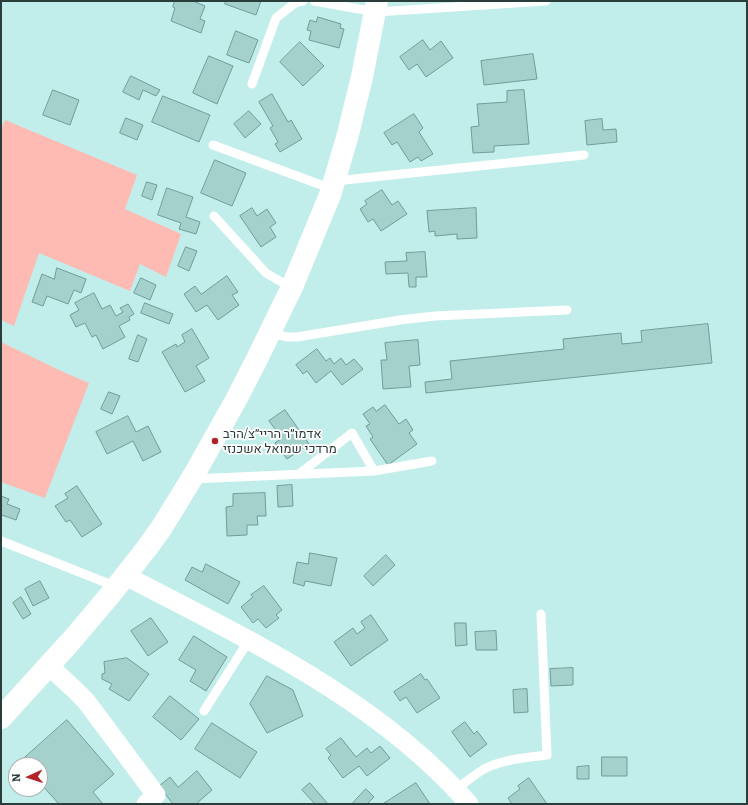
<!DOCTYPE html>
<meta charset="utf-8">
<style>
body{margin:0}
#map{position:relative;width:748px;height:805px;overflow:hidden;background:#c1eeea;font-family:Bitter,serif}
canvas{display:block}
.frame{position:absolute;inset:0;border:2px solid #2b3d3b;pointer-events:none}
.north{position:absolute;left:8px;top:757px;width:40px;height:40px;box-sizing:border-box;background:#fff;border:1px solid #aab1b1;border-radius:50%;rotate:267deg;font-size:11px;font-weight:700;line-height:16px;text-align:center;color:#2b3d3b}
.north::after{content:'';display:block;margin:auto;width:14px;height:18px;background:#b32226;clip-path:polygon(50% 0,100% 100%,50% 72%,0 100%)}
</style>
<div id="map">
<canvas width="748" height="805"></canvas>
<div class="frame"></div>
<div class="north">N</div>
</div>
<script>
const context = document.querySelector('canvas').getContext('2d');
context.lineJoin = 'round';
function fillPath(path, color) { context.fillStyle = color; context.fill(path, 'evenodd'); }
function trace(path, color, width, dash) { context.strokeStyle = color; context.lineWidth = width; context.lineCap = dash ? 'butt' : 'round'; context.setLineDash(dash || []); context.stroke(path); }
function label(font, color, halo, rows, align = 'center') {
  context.font = font + ' Bitter,Heebo,serif'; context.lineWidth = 3.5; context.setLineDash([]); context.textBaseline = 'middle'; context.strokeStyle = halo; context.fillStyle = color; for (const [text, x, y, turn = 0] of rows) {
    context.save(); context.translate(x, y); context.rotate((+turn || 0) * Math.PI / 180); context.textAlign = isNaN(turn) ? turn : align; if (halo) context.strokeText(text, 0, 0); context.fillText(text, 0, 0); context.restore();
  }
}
fillPath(new Path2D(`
 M5,120L137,175L125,209L181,234L166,277L140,264L130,291L39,253L14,326L1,320V130Z
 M1,342L59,370L89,383L45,498L1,482Z`), '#febbb4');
const building = new Path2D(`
 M175,1H193L205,6L200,19L205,21L201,33L171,21L175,8L173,7Z
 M226,1H261L256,15L225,4Z
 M318,17L341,24L340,28L344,29L339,48L309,40L311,31L307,30L310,20L316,22Z
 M236,31L258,40L249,63L227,55Z
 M423,40L430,50L441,41L453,58L426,77L417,64L409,70L400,57Z
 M300,42L324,66L303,86L280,62Z
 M533,54L537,79L484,85L481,61Z
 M209,56L233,66L217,104L193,93Z
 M131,76L160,90L156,96L143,90L139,100L123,92Z
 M53,90L79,100L70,125L43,115Z
 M524,90L529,144L494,146V152L473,153L471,127L479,126L477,104L507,102V91Z
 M272,94L288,122L291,120L302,139L280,152L275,144L278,142L270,128L273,126L259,102Z
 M163,96L210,115L199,142L152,122Z
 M249,111L261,124L245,138L234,124Z
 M414,114L423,128L419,132L433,154L421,161L418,157L410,162L397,142L392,145L384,133Z
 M126,118L143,125L137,140L120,133Z
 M602,119L603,130L616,129L617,142L587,145L585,121Z
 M215,160L246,173L232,206L201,193Z
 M147,182L157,185L152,200L142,196Z
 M167,188L193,197L186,217L200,222L196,234L179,229L181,223L158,215Z
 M382,190L392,205L398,201L407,214L381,231L373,219L368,222L360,209L367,204L365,201Z
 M252,208L257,216L267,209L276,223L270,227L276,237L261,247L240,216Z
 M476,208L477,238L457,239V234L435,236V231L429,232L427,211Z
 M186,247L197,251L189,271L178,266Z
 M425,252L427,277H416V287H409L408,273L386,274L385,262L407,261L406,253Z
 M57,268L86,279L81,293L74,290L68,304L47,296L43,306L32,302L42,274L54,279Z
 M227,276L238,292L232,295L239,305L218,320L207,305L196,312L184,294L195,286L201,294Z
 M141,278L156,285L150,300L134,293Z
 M94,293L102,309L110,305L116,316L123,312L120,308L128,304L134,314L129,317L130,320L119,326L125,337L103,349L96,335L92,337L85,323L76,327L70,315L79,310L75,303Z
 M145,303L173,314L169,324L141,313Z
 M708,324L712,363L426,393L425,382L452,379L450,361L564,349L563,339L621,333L622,344L642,342L641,331Z
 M192,329L209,358L196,366L205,381L185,392L162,352L176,344L177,347L185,342L182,335Z
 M138,335L147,339L138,362L129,359Z
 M418,340L420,365L409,366L411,387L383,389L381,360H387L385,343Z
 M317,349L326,361L330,358L334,364L341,358L346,365L354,359L363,369L342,385L331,371L316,383L307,371L303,374L296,365Z
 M109,392L120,396L112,414L101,409Z
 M385,405L399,424L406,419L413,430L409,433L417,444L388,465L370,439L373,437L366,426L370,424L363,414L373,407L376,411Z
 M285,410L309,444L287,459L275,443L282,438L269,421Z
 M128,416L136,432L148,426L161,452L143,461L133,441L107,454L96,432Z
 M292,485L293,506L278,507L277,486Z
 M77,486L102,524L82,537L70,520L66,522L55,506L68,498L65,494Z
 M265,493L266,516H257L258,525H247V535L227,536L226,507L233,506V494Z
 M1,496L9,499L7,504L20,509L16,520L2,515L1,519Z
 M310,553L337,558L331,586L305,581L304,586L293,583L297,562L308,564Z
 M386,555L395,565L373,586L364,576Z
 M206,564L240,582L228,604L185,580L192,567L202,572Z
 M40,581L49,598L33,606L25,589Z
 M264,586L282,610L276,615L279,618L266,628L258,619L253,623L241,607L253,597L251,595Z
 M21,597L31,614L23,619L13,603Z
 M371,615L388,640L351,666L334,642L353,628L357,634L365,628L361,622Z
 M151,618L168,642L148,656L131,631Z
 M455,623H466L467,645L456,646Z
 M496,631L497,650H476L475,632Z
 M194,636L227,657L206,691L190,681L196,670L179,660Z
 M127,658L149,674L129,701L109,689L112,684L102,679V674L105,673L104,662Z
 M573,668V685L551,686L550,669Z
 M421,674L425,680L427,679L440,698L417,713L406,697L400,701L394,692Z
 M267,676L293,690L303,716L267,733L250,704Z
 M527,689L528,712L514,713L513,690Z
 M170,696L199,719L181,740L153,717Z
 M67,720L114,774L93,792L103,804H59L40,783V765H25L21,761Z
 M465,722L474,734L477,731L487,744L470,757L452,732Z
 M212,723L257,752L240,778L195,749Z
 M341,738L356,757L367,748L371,753L380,746L390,758L367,776L359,766L343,778L328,758L331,755L326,749Z
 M602,757H627V776H602Z
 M589,766V779H577V767Z
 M197,771L212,790L196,804H173L159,786L170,777L178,787Z
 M529,778L547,804H512L508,798L520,789L518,786Z
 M310,783L328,804H315L302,790Z
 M416,783L430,804H383Z
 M366,789L374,797L367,804H352Z`);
fillPath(building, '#a4d1cc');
trace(building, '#719c98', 1);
trace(new Path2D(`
 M314,1L376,12L546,1
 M252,84L276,18L295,3L303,1
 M213,145L332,189
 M335,181L584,155
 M214,216L266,273L276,279L292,287
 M270,333L287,337H297L400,320L435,316L567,310
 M299,474L352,433L374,471
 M192,479L374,471L432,461
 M1,541L117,587
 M204,711L249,640
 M456,789C465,783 474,775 484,769C503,759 526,758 547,755L541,614`), '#fff', 9);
trace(new Path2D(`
 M126,576C246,639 378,699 469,804
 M49,666L75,690L86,701L156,795L146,804`), '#fff', 19);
trace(new Path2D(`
 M1,718L71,641L110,595L147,548L162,527L195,473L237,398L257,359L292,287L330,195L347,138L362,77L377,1`), '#fff', 22);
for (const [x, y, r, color] of [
 [215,441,4,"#b32226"]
]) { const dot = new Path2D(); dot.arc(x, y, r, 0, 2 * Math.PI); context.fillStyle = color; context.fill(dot); trace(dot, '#fff', 1.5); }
label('13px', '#2b3d3b', '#fff', [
 ["אדמו״ר הריי״צ/הרב",223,434],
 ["מרדכי שמואל אשכנזי",223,449]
], 'left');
</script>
